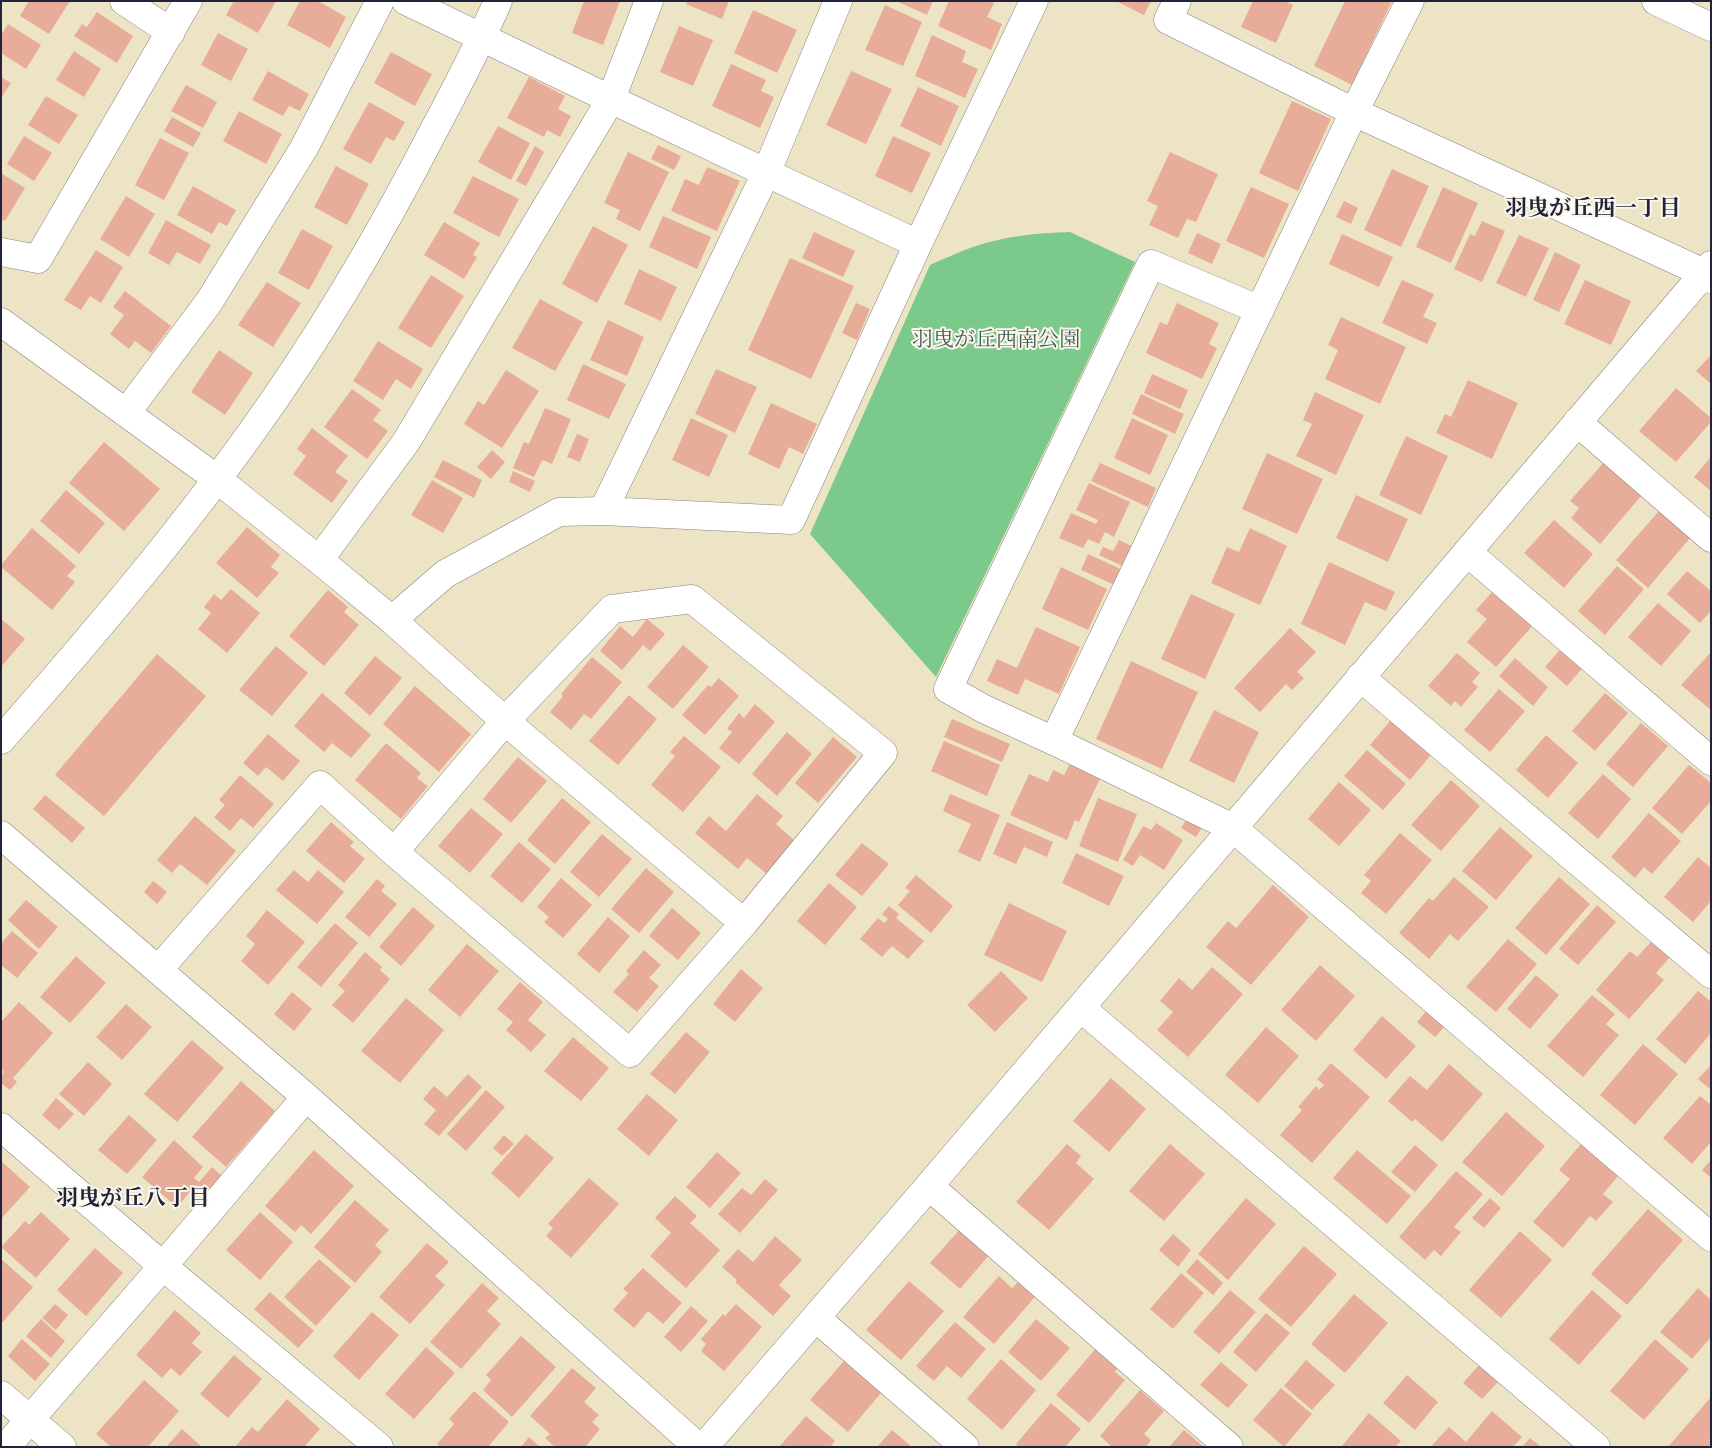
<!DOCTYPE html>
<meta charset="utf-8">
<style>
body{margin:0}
#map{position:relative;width:1712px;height:1448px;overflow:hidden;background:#ede4c6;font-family:Cardo,serif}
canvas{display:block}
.frame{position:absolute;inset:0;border:2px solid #22223b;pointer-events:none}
</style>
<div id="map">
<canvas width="1712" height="1448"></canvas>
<div class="frame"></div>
</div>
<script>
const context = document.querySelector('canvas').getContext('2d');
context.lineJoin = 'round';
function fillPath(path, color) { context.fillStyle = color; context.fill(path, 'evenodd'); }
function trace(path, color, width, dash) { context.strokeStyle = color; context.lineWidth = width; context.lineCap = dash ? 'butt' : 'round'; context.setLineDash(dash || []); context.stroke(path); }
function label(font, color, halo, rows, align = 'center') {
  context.font = font + ' Cardo,"Noto Serif JP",serif'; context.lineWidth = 4; context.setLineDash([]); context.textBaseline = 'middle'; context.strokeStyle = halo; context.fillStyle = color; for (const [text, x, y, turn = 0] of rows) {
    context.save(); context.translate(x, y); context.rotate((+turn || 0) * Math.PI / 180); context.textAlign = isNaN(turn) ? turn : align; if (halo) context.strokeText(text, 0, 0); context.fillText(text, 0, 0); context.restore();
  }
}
fillPath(new Path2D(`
 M1070,232L1135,262L936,677L810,534L930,265C944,259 958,252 973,247C1004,236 1037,233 1070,232Z`), '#7bca8b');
fillPath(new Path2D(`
 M29,1H70L49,34L20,16Z
 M234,1H276L258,33L226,15Z
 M300,1H318L346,17L330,48L287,25Z
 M584,1H620L603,45L572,33Z
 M688,1H729L722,19L686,4Z
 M896,1H933L927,15Z
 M949,1H990L994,3L987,17L1002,24L991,50L938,26Z
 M1116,1H1151L1144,15Z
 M1253,1H1285L1293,5L1276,43L1241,27Z
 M1345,1H1392L1352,85L1314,66Z
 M885,5L922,22L903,66L865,50Z
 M753,10L797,30L777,73L734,53Z
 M97,12L133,36L117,63L74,36L82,24L87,27Z
 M8,24L41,45L26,69L1,53V35Z
 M679,26L713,40L693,86L660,72Z
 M218,33L248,49L231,81L201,65Z
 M932,35L966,51L962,62L978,69L965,98L915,76Z
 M74,51L101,69L84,97L56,80Z
 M391,52L432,74L415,106L374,83Z
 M731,64L766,80L761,91L774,97L760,128L712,106Z
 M268,71L309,94L300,111L289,106L283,116L252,100Z
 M851,71L892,89L866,144L826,125Z
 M1,77L11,83L1,98Z
 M529,77L565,96L558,109L571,116L560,137L547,130L544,137L507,118Z
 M186,85L217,102L203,128L171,111Z
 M918,87L959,106L941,146L900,126Z
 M46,96L78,115L59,144L28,125Z
 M1292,101L1331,119L1298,191L1259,173Z
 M369,102L405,122L394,141L386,137L371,164L343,149Z
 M239,111L282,134L266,164L223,141Z
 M172,117L201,133L193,147L164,131Z
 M498,126L530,143L511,180L478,162Z
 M24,136L52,153L34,181L7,164Z
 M893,136L931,153L912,193L875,176Z
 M160,138L189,153L164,200L135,185Z
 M658,145L681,156L674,170L651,159Z
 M535,146L544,152L526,186L516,181Z
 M628,152L669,172L640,231L616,219L620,210L604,203Z
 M1170,152L1218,174L1196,222L1187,219L1178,238L1149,225L1158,206L1147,201Z
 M336,166L369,184L347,225L314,207Z
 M707,167L740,181L717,231L671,211L685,179L699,185Z
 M1392,169L1429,186L1401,247L1364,230Z
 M1,173L25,188L5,221L1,219Z
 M473,176L519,199L499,237L453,213Z
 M193,186L236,210L227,226L219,222L212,234L177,215Z
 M1251,187L1289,204L1264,258L1226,241Z
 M1443,187L1478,203L1451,263L1416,247Z
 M126,196L155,214L129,257L100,239Z
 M1344,201L1358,208L1351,224L1336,217Z
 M663,216L711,237L697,269L649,247Z
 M166,220L211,245L200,264L177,252L169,265L148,253Z
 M1482,221L1505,231L1482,282L1454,269L1470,234L1475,236Z
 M444,222L480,243L473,255L477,257L464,279L424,255Z
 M593,226L628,245L597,303L562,284Z
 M302,229L333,246L309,290L278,273Z
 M814,232L855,251L843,277L802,258Z
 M1197,233L1221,244L1212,264L1188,253Z
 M1342,234L1393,257L1379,287L1329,264Z
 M1519,235L1549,248L1526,297L1496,283Z
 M96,250L123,267L101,303L90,296L81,310L64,300Z
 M1555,252L1581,265L1559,312L1533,300Z
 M790,258L854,286L811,379L748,350Z
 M639,269L677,287L661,321L624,304Z
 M431,275L464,296L431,348L398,328Z
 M1402,280L1434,294L1423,317L1437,323L1427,344L1382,323Z
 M1585,280L1631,301L1611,345L1564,324Z
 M267,282L301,303L273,347L238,325Z
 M125,291L171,326L151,353L135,341L129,349L110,334L124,315L113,307Z
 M540,299L583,322L555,371L512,348Z
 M856,303L870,309L857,340L842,333Z
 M1177,303L1219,323L1209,344L1217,348L1202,379L1146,353L1160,322L1167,325Z
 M1341,317L1406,347L1380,404L1325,379L1338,350L1328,345Z
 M608,320L644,337L627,376L590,360Z
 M378,341L423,369L411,389L396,379L383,400L353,381Z
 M219,350L253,373L225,415L191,392Z
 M1711,355V384L1696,371Z
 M583,364L626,384L609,419L567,400Z
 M716,369L757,387L735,433L695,414Z
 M506,370L539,391L502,448L464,424L478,401L484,405Z
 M1152,374L1188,390L1180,409L1144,393Z
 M1468,380L1518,403L1492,459L1436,433L1445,414L1451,417Z
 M1676,388L1711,418V422L1676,462L1639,431Z
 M352,389L381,410L373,420L388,431L367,459L324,427Z
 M1315,392L1364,415L1336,475L1296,456L1312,424L1303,420Z
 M1141,394L1184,414L1175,434L1132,414Z
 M771,403L817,424L803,454L789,447L779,469L748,454Z
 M545,408L571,419L552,464L542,460L534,477L513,468L524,442L529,444Z
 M691,418L728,435L709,477L672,460Z
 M1132,418L1168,435L1150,475L1114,458Z
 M312,428L348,456L335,472L348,481L332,503L293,474L306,456L297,449Z
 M577,434L589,439L580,462L567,457Z
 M1406,436L1448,456L1421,515L1379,495Z
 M104,442L160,489L124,531L69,483Z
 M492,450L505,462L491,479L477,467Z
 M1267,453L1323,479L1297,534L1242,509Z
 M1711,457V491L1694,477Z
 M443,460L482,480L474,498L434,477Z
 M1604,462L1642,495L1600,544L1571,518L1579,508L1570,501Z
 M1100,463L1156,488L1148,507L1091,481Z
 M513,471L535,481L530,492L509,482Z
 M432,480L463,498L443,533L411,515Z
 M1089,483L1130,502L1114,537L1105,532L1099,544L1088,539L1083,548L1059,538L1071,513L1096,524L1098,520L1076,510Z
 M66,490L105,523L79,554L40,521Z
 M1356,495L1408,519L1388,562L1336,538Z
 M1659,511L1690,538L1648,588L1616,560Z
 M1554,520L1593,554L1564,588L1524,553Z
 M247,527L280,555L271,567L279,573L257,598L216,563Z
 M32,528L76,566L67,576L75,582L52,610L1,567V565Z
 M1250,528L1287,546L1260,605L1211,583L1227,547L1239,552Z
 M1119,540L1136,548L1127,568L1099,555L1103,547L1113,551Z
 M1088,554L1125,571L1117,586L1081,570Z
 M1329,562L1395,592L1386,611L1365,602L1345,645L1301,624Z
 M1617,566L1644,589L1605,635L1578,611Z
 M1061,567L1107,589L1088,630L1042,609Z
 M1687,571L1711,591V611L1700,623L1667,594Z
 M231,589L260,613L227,653L198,629L211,613L204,607L214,594L221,600Z
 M328,590L348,607L344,612L359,625L324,666L289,636Z
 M1494,590L1534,624L1496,667L1467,642L1487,619L1476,610Z
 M1191,594L1235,614L1205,679L1161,659Z
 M1658,603L1691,631L1661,666L1628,637Z
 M1,619L25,639L1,667Z
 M647,619L665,634L650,651L643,645L622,670L600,651L620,626L633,637Z
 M1036,627L1080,647L1059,694L1025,679L1018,695L987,681L997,659L1017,668Z
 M1290,628L1316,652L1297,672L1304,678L1292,690L1286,684L1260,712L1234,688Z
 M683,645L709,667L673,709L647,687Z
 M1564,645L1586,664L1567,686L1545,667Z
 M276,646L308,673L272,716L239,690Z
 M1711,652V710L1681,685Z
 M1457,653L1480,673L1472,682L1478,687L1461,707L1455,701L1451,706L1428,686Z
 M157,654L206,696L104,816L55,775Z
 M375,656L402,678L370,716L344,693Z
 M592,657L622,682L591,719L584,714L571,730L550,712L563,696L561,694Z
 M1515,658L1548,687L1533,706L1499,676Z
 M1131,661L1198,692L1162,769L1096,739Z
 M719,678L739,696L705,735L682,715L708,685L711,687Z
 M415,686L471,734L439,772L383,724Z
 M1499,689L1525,711L1490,752L1464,730Z
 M322,693L371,735L351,758L332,743L324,752L294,726Z
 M1605,693L1628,713L1595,751L1572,731Z
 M629,695L657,719L618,765L589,741Z
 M755,704L775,722L739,764L719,748L732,732L727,729L739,713L744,718Z
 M1214,710L1259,732L1234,783L1189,761Z
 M1395,715L1435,750L1410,780L1370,745Z
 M952,719L1010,744L1002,762L944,737Z
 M1641,723L1668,746L1633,787L1606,764Z
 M787,732L812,754L777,796L752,774Z
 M268,734L300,761L283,781L266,767L258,776L243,763Z
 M1546,735L1578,763L1548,798L1516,770Z
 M684,736L721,767L683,812L651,785L675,756L670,752Z
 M833,737L857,757L818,803L795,783Z
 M944,741L1000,765L987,796L931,771Z
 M386,743L421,773L417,778L428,786L401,819L355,780Z
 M1367,750L1406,784L1383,810L1344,776Z
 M518,757L547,781L511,823L483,799Z
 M1071,762L1101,777L1079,822L1075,820L1067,840L1010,815L1029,774L1048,782L1053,770L1064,775Z
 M1689,765L1711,783V801L1682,834L1652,808Z
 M1603,774L1631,799L1598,839L1568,813Z
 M240,775L274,804L253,828L241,818L230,831L214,817L225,805L219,800Z
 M1451,780L1480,806L1441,851L1411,825Z
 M1339,782L1371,810L1339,846L1308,819Z
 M757,794L783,816L776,824L796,842L768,875L747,858L738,869L695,833L709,816L726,831Z
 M950,794L1000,815L980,862L958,852L971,824L943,811Z
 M45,795L85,828L72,843L33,809Z
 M562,798L591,822L555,864L527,840Z
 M1098,798L1137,814L1118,862L1079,846Z
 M471,808L503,834L470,873L438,846Z
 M1649,813L1681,841L1652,874L1644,867L1635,878L1611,857Z
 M195,816L236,851L207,885L180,864L172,873L157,860Z
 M1188,817L1203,826L1196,837L1181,828Z
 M331,822L354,842L350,846L365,859L344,883L306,851Z
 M1007,822L1053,842L1047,857L1024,847L1016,864L993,854Z
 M1156,823L1183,840L1164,870L1140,855L1133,866L1123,860L1143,826L1151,830Z
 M1500,827L1533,856L1496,900L1462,871Z
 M1400,833L1432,860L1386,914L1361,893L1371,881L1364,875Z
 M602,834L632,859L599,897L570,872Z
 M519,842L551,869L522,903L490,876Z
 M862,843L889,864L862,896L835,875Z
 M1076,853L1124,876L1109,906L1062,883Z
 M1698,857L1711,868V901L1693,922L1664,897Z
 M646,868L674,892L639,933L611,909Z
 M294,870L308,882L318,870L344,892L317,924L276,890Z
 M916,875L953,906L931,933L898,905L910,891L905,888Z
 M1454,877L1489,907L1458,941L1450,934L1429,959L1399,933L1429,898L1433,901Z
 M1559,877L1590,904L1546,955L1515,928Z
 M561,878L592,905L563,938L544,922L549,917L537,907Z
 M377,879L385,886L381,891L397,904L369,937L345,917Z
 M153,881L167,892L157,904L144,892Z
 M829,883L857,907L825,945L797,921Z
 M1273,885L1309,917L1251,985L1206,947L1228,921L1236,928Z
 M26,900L58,927L39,949L8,920Z
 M1009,903L1067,931L1042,982L984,955Z
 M1597,905L1616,922L1578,965L1559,949Z
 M889,906L899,914L896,918L924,941L908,959L892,946L882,957L860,939L878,918L884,923L888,919L882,914Z
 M413,907L435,926L401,966L379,947Z
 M672,908L701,933L678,960L649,936Z
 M267,910L305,942L268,985L241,961L255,944L246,936Z
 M608,917L630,936L599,973L577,954Z
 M335,923L358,943L321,987L297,967Z
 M12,931L38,953L17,978L1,965V943Z
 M1508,939L1537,964L1496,1012L1466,987Z
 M1652,941L1670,957L1656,973L1664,980L1629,1019L1596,990L1630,951L1637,957Z
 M467,944L499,971L460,1017L428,990Z
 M644,950L661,965L649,978L659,986L637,1012L613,992L629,974L626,971Z
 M365,952L382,967L380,970L390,979L353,1023L332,1005L345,991L338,985Z
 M76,956L106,983L70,1023L40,997Z
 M1320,965L1355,996L1316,1041L1281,1010Z
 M1212,967L1243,994L1188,1057L1157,1030L1173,1012L1160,1001L1179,978L1192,990Z
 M741,969L763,988L735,1022L713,1004Z
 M1001,971L1028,998L995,1032L967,1005Z
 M1536,975L1559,995L1530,1029L1507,1009Z
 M520,982L543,1002L528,1020L546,1035L531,1052L506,1030L513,1022L497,1009Z
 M1698,991L1711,1002V1033L1685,1064L1656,1039Z
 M292,992L312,1009L294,1031L274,1014Z
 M1592,995L1615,1014L1606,1024L1619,1035L1583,1077L1547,1046Z
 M406,998L444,1030L400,1083L361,1051Z
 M19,1002L53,1033L13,1078L17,1082L10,1090L1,1083V1075L4,1072L1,1069V1022Z
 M126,1004L152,1027L122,1060L96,1037Z
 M1428,1009L1446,1025L1435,1037L1417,1022Z
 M1382,1016L1416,1046L1386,1079L1353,1050Z
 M1266,1027L1299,1056L1258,1103L1225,1075Z
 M686,1032L710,1052L675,1094L650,1074Z
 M573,1037L609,1068L581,1101L544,1071Z
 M192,1040L224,1068L177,1122L144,1094Z
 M1643,1044L1678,1074L1635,1125L1600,1095Z
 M88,1062L112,1084L84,1116L59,1094Z
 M1331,1063L1370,1097L1312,1163L1280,1135L1302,1110L1298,1107L1316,1086L1319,1090L1324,1085L1317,1079Z
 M1449,1064L1483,1094L1442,1142L1415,1119L1412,1122L1388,1101L1410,1076L1427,1090Z
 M1711,1065V1090L1698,1079Z
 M468,1074L482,1087L439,1136L424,1124L436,1110L423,1099L434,1086L447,1097Z
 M1111,1078L1146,1109L1109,1152L1073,1121Z
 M241,1081L275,1111L226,1167L192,1137Z
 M486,1090L505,1107L466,1151L447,1134Z
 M647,1094L678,1120L649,1156L617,1129Z
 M1700,1096L1711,1105V1142L1692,1164L1663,1138Z
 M56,1098L74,1114L59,1130L42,1115Z
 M1506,1112L1545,1146L1502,1196L1462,1162Z
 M129,1115L157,1140L127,1174L98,1150Z
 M526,1134L554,1158L519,1198L491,1173Z
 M504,1135L514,1144L502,1156L493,1148Z
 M1586,1138L1623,1170L1603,1194L1613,1202L1596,1221L1590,1216L1563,1248L1533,1222L1570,1179L1559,1170Z
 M174,1140L203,1167L194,1178L199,1182L212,1167L222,1176L206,1194L196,1185L177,1207L142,1177Z
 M1067,1144L1081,1156L1076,1163L1094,1179L1049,1230L1016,1202Z
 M1170,1144L1205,1174L1164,1221L1129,1191Z
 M1415,1145L1438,1165L1415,1192L1391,1172Z
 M314,1150L354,1186L311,1234L301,1225L295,1232L265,1206Z
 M1357,1150L1411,1196L1387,1224L1333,1178Z
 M717,1152L741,1173L710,1208L686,1187Z
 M1711,1160V1178L1702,1170Z
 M1,1161L30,1187L1,1219Z
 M1456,1171L1483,1194L1454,1227L1461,1232L1441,1256L1434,1250L1425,1260L1399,1237Z
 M589,1178L619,1204L571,1258L546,1236L553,1228L548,1224Z
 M765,1179L778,1190L740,1233L718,1214L742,1188L751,1195Z
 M675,1196L697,1216L690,1223L720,1250L686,1288L650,1256L671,1233L655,1218Z
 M1246,1198L1276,1224L1228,1280L1198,1254Z
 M1490,1198L1501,1208L1484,1228L1472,1218Z
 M355,1200L389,1230L375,1245L382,1252L355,1283L314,1247Z
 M1648,1209L1683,1240L1627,1305L1591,1274Z
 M41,1212L70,1239L36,1278L1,1247L25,1221L29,1225Z
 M260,1212L293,1242L260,1280L226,1250Z
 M961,1228L990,1254L960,1289L930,1263Z
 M1520,1231L1552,1260L1501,1318L1469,1290Z
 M1173,1234L1191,1250L1178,1267L1159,1250Z
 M775,1236L802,1260L779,1285L791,1296L773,1316L735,1282L737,1280L722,1267L738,1249L753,1262Z
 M427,1243L449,1262L435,1276L445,1285L410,1324L379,1297Z
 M1304,1246L1337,1274L1291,1327L1258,1299Z
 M95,1248L123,1273L86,1316L57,1290Z
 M1,1259L33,1287L1,1324Z
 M319,1259L351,1287L316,1326L284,1297Z
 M1197,1259L1223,1283L1213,1295L1186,1272Z
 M643,1268L682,1303L663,1324L648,1311L634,1328L613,1310L628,1293L623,1289Z
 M1181,1273L1204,1293L1173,1329L1150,1309Z
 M999,1276L1012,1288L1018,1282L1035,1297L994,1344L963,1317Z
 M909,1281L944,1311L901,1360L866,1330Z
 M482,1283L499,1298L487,1311L501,1324L461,1369L430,1342Z
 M1698,1288L1711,1300V1337L1692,1359L1660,1332Z
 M1230,1290L1256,1312L1219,1354L1193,1332Z
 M1592,1290L1622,1316L1579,1365L1549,1339Z
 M270,1292L314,1331L298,1348L254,1309Z
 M1354,1294L1388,1323L1345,1373L1311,1344Z
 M55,1304L68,1315L56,1330L42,1318Z
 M736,1304L762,1327L724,1371L701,1351L706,1344L701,1339L723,1314L725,1316Z
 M691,1306L708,1321L681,1352L664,1337Z
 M175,1310L201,1333L192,1343L202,1352L180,1376L171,1368L162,1378L136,1355Z
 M372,1312L399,1335L359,1380L333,1356Z
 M1266,1313L1290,1333L1256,1372L1233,1352Z
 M41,1319L65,1341L51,1358L26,1336Z
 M1036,1319L1070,1348L1041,1381L1008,1352Z
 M955,1322L986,1349L961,1378L947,1366L934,1381L916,1366Z
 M521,1336L556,1367L512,1417L483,1390L491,1380L486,1375Z
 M22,1339L50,1364L35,1381L8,1356Z
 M1655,1339L1689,1369L1644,1420L1610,1391Z
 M426,1347L455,1373L414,1419L385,1394Z
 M1097,1347L1119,1366L1115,1372L1125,1380L1089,1423L1056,1395Z
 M234,1355L262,1379L228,1418L200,1394Z
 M1001,1359L1036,1390L1002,1430L967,1399Z
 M1306,1360L1335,1385L1312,1410L1284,1386Z
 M844,1361L881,1393L848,1432L810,1400Z
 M1221,1362L1248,1385L1228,1408L1200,1385Z
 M1479,1365L1498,1382L1482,1399L1463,1383Z
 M572,1368L596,1388L584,1402L599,1415L592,1422L600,1429L585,1447H555L545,1438L550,1434L530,1416Z
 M1407,1375L1438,1402L1415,1430L1383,1403Z
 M144,1380L179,1411L148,1447H111L96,1434Z
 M1281,1388L1312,1414L1284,1447L1253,1420Z
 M1140,1390L1164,1411L1144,1434L1151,1440L1146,1447H1112L1100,1436Z
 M474,1391L509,1422L488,1447H440L437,1444L454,1424L449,1419Z
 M1711,1397V1438L1709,1440L1711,1442V1447H1668Z
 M287,1399L320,1429L304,1447H235L252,1427L258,1432Z
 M1051,1403L1081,1429L1065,1447H1019L1016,1444Z
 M1492,1411L1522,1437L1513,1447H1434L1432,1445L1449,1427L1466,1442Z
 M1369,1413L1401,1441L1395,1447H1343L1342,1446Z
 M806,1416L835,1441L830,1447H779Z
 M182,1429L202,1447H166Z
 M892,1430L912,1447H877Z
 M1184,1430L1204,1447H1169Z
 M529,1437L540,1447H521Z
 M1530,1438L1541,1447H1522Z`), '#e8ad99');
const minor = new Path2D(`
 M124,1L171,32
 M406,1C474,33 542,66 610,99C713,148 816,195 918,244
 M1177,1L1168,20L1354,112L1704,273L1711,279
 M1656,1L1711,27
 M1,252L38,259L188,1
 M1260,310L1151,264L948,689L984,709L1054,741L1233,828L1711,1237
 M1,322L217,479L319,560L392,620L505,721L744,923
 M126,413L209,302L304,148L380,1
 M1577,422L1711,538
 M603,511L767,171L838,1
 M1467,552L1711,761
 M319,560L406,442L611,99L649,1
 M692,599L883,753L744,923L630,1053L394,852L505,721L612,609Z
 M392,620L445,574L559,512L603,511L791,520L918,244L1034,1
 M1360,677L1711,974
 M1,740C88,641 174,540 251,433C320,337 380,235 434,130C457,87 479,45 498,1
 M1054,741L1354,112L1410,1
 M1,835L306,1097L698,1447
 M158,970L320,785L394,852
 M1081,1008L1596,1447
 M1,1127L163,1266L379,1447
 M929,1186L1229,1447
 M816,1318L965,1447
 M1,1395L62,1447
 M6,1447L163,1266L306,1097
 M704,1447L929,1186L1711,265`);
trace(minor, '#888380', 29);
trace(minor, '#fff', 28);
label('21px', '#415d57', '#fbf7ec', [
 ["羽曳が丘西南公園",996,341]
]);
label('bold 22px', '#22223b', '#fbf7ec', [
 ["羽曳が丘西一丁目",1593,210],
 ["羽曳が丘八丁目",133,1200]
]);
</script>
